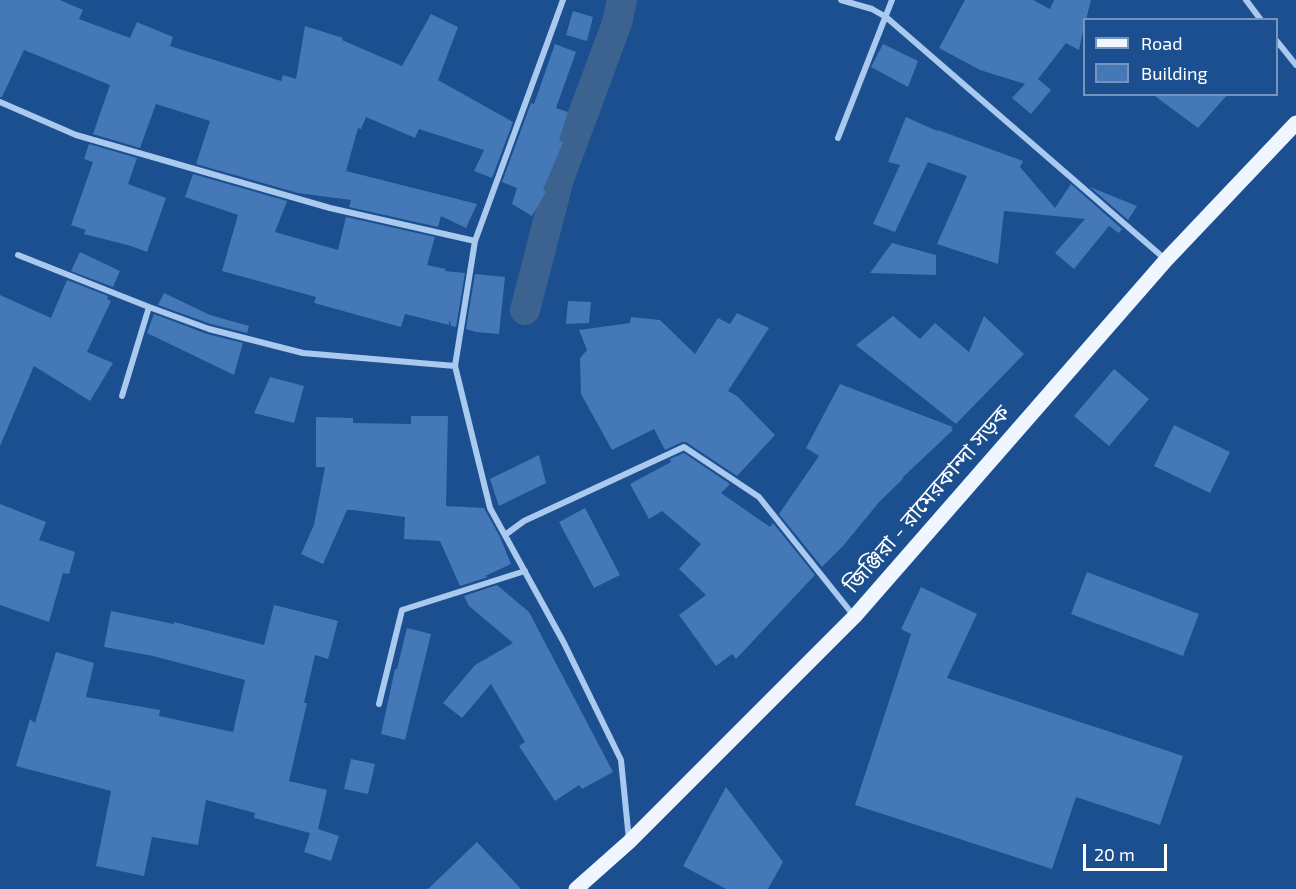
<!DOCTYPE html>
<meta charset="utf-8">
<style>
body{margin:0}
#map{position:relative;width:1296px;height:889px;overflow:hidden;background:#1b4f8f;font-family:"Exo 2",sans-serif}
canvas{display:block}
.legend{position:absolute;left:1083px;top:18px;width:195px;height:78px;box-sizing:border-box;background:#1b4f8f;border:2px solid #7695bc;margin:0;padding:8px 10px;list-style:none;font-size:18px;color:#fff}
.legend li{display:flex;align-items:center;gap:12px;height:30px}
.legend b{width:30px;border:2px solid #7695bc}
.scale{position:absolute;left:1083px;top:844px;width:84px;height:27px;box-sizing:border-box;border:3px solid #fff;border-top:0;padding-left:8px;font-size:18px;line-height:21px;white-space:nowrap;color:#fff;-webkit-text-stroke:4px #1b4f8f;paint-order:stroke}
</style>
<div id="map">
<canvas width="1296" height="889"></canvas>
<ul class="legend">
<li><b style="height:8px;background:#f0f6ff"></b>Road</li>
<li><b style="height:16px;background:#4478b7"></b>Building</li>
</ul>
<div class="scale">20 m</div>
</div>
<script>
const context = document.querySelector('canvas').getContext('2d');
context.lineJoin = 'round';
function trace(path, color, width, dash) { context.strokeStyle = color; context.lineWidth = width; context.lineCap = dash ? 'butt' : 'round'; context.setLineDash(dash || []); context.stroke(path); }
function fillPath(path, color) { context.fillStyle = color; context.fill(path, 'evenodd'); }
function label(font, color, halo, rows, align = 'center') {
  context.font = font + ' "Exo 2","Noto Sans Bengali",sans-serif'; context.lineWidth = 4.5; context.setLineDash([]); context.textBaseline = 'middle'; context.strokeStyle = halo; context.fillStyle = color; for (const [text, x, y, turn = 0] of rows) {
    context.save(); context.translate(x, y); context.rotate((+turn || 0) * Math.PI / 180); context.textAlign = isNaN(turn) ? turn : align; if (halo) context.strokeText(text, 0, 0); context.fillText(text, 0, 0); context.restore();
  }
}
trace(new Path2D(`
 M525,310L559,179L617,23L622,0`), '#3c6290', 30);
fillPath(new Path2D(`
 M0,0H60L83,10L79,19L130,38L137,22L173,37L170,46L281,81L283,75L296,79L305,26L343,38L342,40L402,66L431,14L458,27L438,80L513,122L492,178L474,171L484,150L419,129L415,138L366,117L361,129L358,128L346,171L477,204L466,228L441,216L438,227L349,207L351,200L298,193L196,164L210,121L156,104L140,148L93,134L110,85L24,50L2,97H0Z
 M965,0H1033L1050,9L1054,0H1091L1086,20H1084V27L1079,50L1066,43L1038,79L1051,90L1031,114L1012,98L1025,84L980,70L939,48Z
 M573,11L593,17L587,41L566,35Z
 M555,44L576,52L556,108L568,112L559,140L563,142L543,190L546,192L532,216L512,204L517,188L502,182L531,103L534,104Z
 M883,44L918,61L908,87L871,67Z
 M1152,94H1228L1198,128Z
 M906,117L937,131L938,130L1023,161L1020,167L1055,208L1071,184L1122,229L1119,233L1109,226L1074,269L1055,253L1085,219L1004,211L998,264L937,244L967,176L928,162L895,232L873,224L900,165L888,162Z
 M89,144L137,158L128,184L166,198L147,252L131,246L84,234L86,230L71,225L93,162L84,159Z
 M193,174L287,201L275,232L338,250L346,217L435,237L427,265L446,269L445,271L465,273L456,327L451,326L449,319V325L405,314L401,327L314,303L316,297L222,271L238,215L185,197Z
 M1090,187L1137,206L1128,220Z
 M892,243L936,255V275L870,273Z
 M80,252L120,271L113,287L71,271Z
 M475,274L505,277L499,334L476,332L466,329Z
 M67,280L108,296L107,299L111,301L87,352L113,363L90,401L34,366L0,446V295L51,318Z
 M164,293L210,315L249,326L247,333L211,324L158,305Z
 M568,301L591,302L589,323L566,324Z
 M737,313L769,328L728,391L737,396L775,435L737,476L686,442H682L665,450L654,429L612,450L581,394L580,358L587,350L579,330L630,323L631,317L660,320L695,354L718,318L730,324Z
 M154,314L207,334L243,343L234,375L147,333Z
 M893,316L920,339L935,323L969,352L984,316L1024,354L956,424L856,345Z
 M1114,369L1149,399L1109,446L1074,416Z
 M270,377L304,386L294,423L254,413Z
 M840,384L953,427L951,429L953,430L902,478L903,479L880,501L843,546L822,567L779,514L819,456L806,448Z
 M411,416H448L446,506L484,508L500,537L511,564L485,576L488,577L460,586L440,541L404,539L405,517L353,510H347L323,564L301,554L314,525L325,467H316V417L353,418V423L411,424Z
 M1174,425L1230,452L1210,493L1154,466Z
 M684,453L730,484L721,493L770,527L773,523L815,575L736,659L732,654L716,666L679,615L706,595L679,569L701,544L662,511L649,519L630,484L671,462L670,459Z
 M539,455L546,483L499,506L490,479Z
 M0,504L46,522L39,540L75,552L69,574L63,573L49,622L0,605Z
 M585,508L620,575L594,588L559,522Z
 M1087,572L1199,614L1183,656L1071,614Z
 M497,585L529,612L613,772L582,789L579,785L555,801L519,746L525,742L491,684L462,718L443,703L475,665L513,643L469,606L464,596Z
 M921,587L977,614L947,678L1183,756L1160,825L1076,797L1052,869L855,805L911,634L901,629Z
 M274,605L338,621L328,659L315,655L304,703H307L289,781L327,790L318,829L339,836L331,861L304,852L310,833L254,818L255,813L206,800L198,845L152,837L144,876L96,866L111,791L16,766L30,719L35,723L56,652L94,663L86,697L160,710L159,716L233,732L245,680L153,656L104,647L111,611L174,624V622L264,645Z
 M407,628L431,634L405,740L381,734L395,669H397Z
 M351,759L375,764L368,794L344,789Z
 M726,787L783,862L768,889H726L683,866Z
 M477,842L521,889H428Z`), '#4478b7');
trace(new Path2D(`
 M563,0L475,241L455,366L490,508L564,643L621,760L629,840
 M841,0L872,9L886,17L1165,259
 M1246,0L1261,20
 M1276,40L1296,65
 M0,102L76,135L330,208L475,241
 M838,138L892,0
 M18,255L149,307
 M122,396L149,307L209,329L303,353L455,366
 M505,535L524,521L684,447L759,497L854,616
 M379,704L402,610L525,571`), '#a9c9ee', 6);
trace(new Path2D(`
 M576,889L629,842L855,616L1166,260L1296,123`), '#f0f6ff', 15);
label('22px', '#fff', '#1b4f8f', [
 ["জিঞ্জিরা - রামেরকান্দা সড়ক",927,499,-49]
]);
</script>
